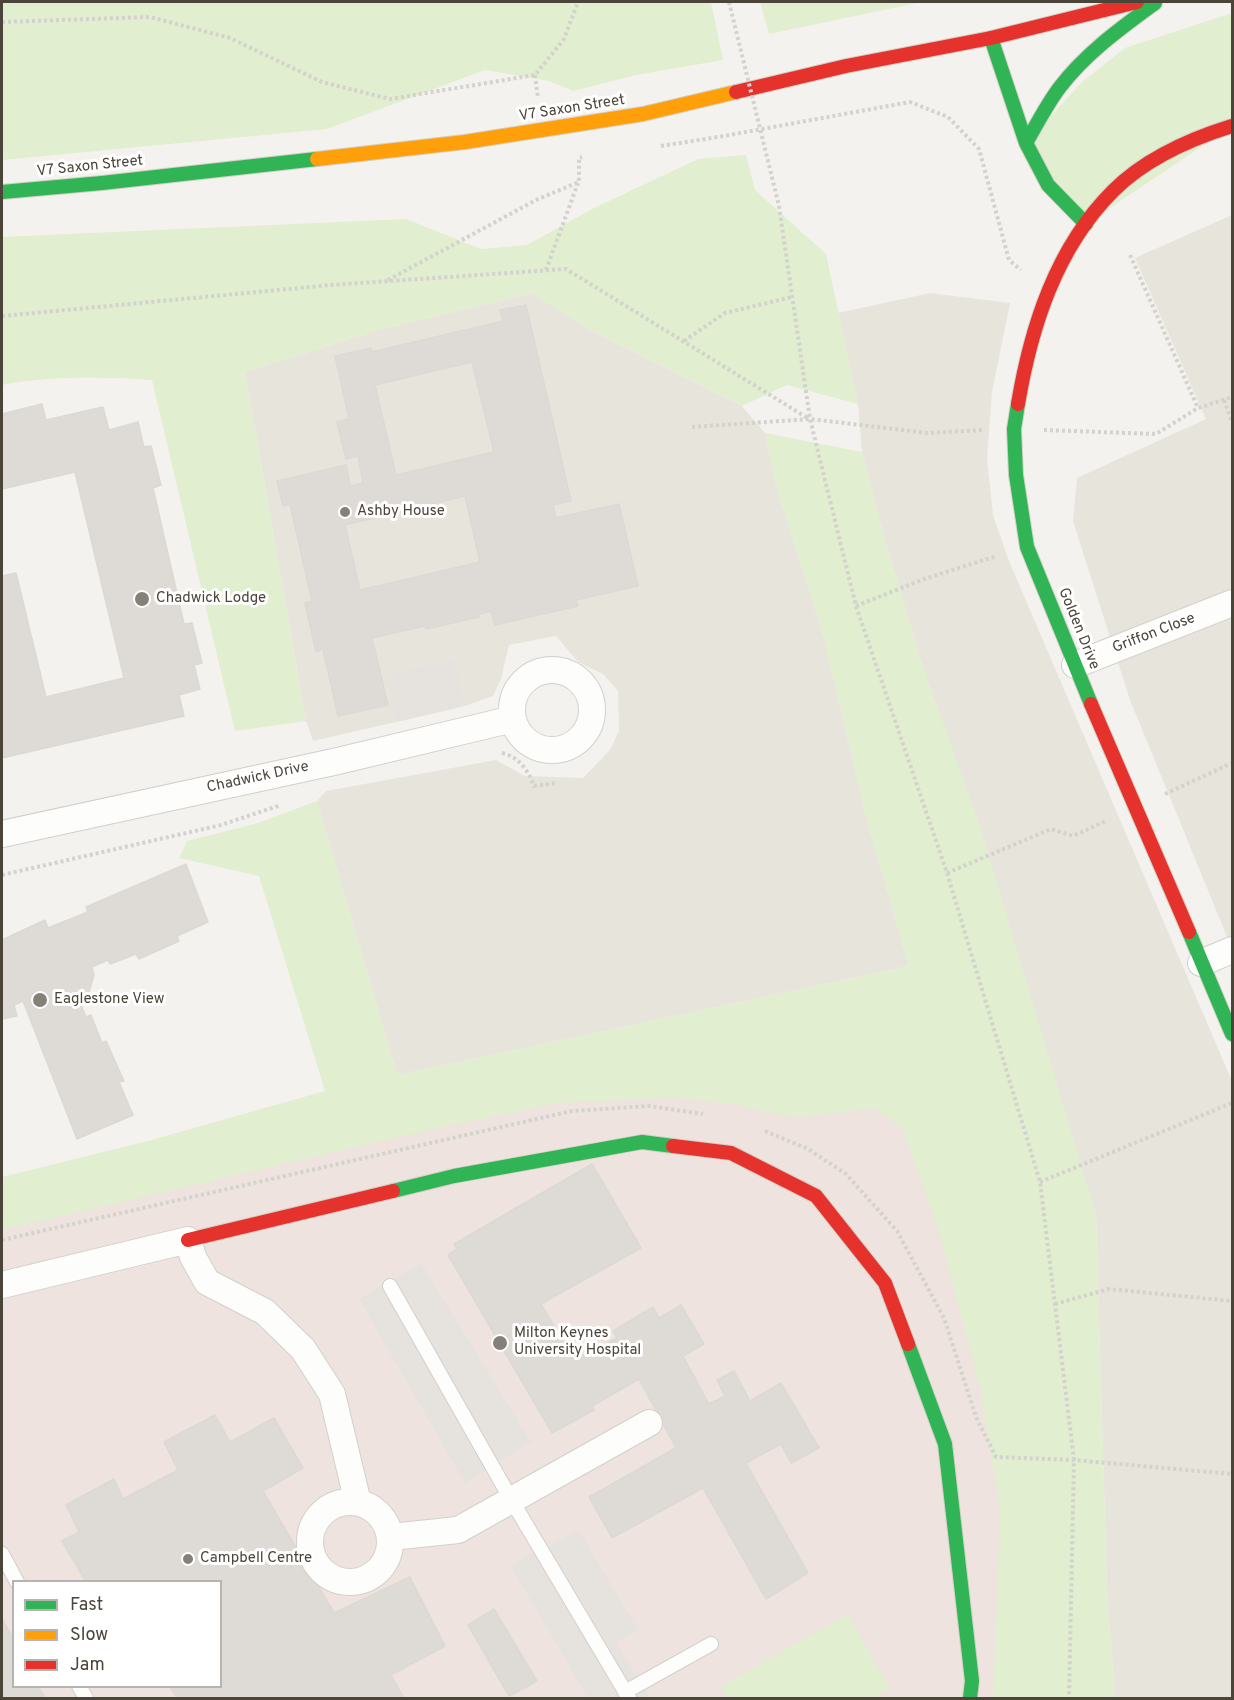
<!DOCTYPE html>
<style>
body{margin:0}
#map{position:relative;width:1234px;height:1700px;overflow:hidden;background:#f4f2ee;font-family:Overpass,sans-serif}
canvas{display:block}
.frame{position:absolute;inset:0;border:3px solid #4b4439;pointer-events:none}
.legend{position:absolute;left:12px;top:1580px;width:210px;height:108px;box-sizing:border-box;background:#fff;border:2px solid #b7b4b0;margin:0;padding:8px 10px;list-style:none;font-size:18px;color:#4b4439}
.legend li{display:flex;align-items:center;gap:12px;height:30px}
.legend b{width:30px;border:2px solid #b7b4b0}
</style>
<div id="map">
<canvas width="1234" height="1700"></canvas>
<div class="frame"></div>
<ul class="legend">
<li><b style="height:8px;background:#30b455"></b>Fast</li>
<li><b style="height:8px;background:#ff9f0a"></b>Slow</li>
<li><b style="height:8px;background:#e5322d"></b>Jam</li>
</ul>
</div>
<script>
const context = document.querySelector('canvas').getContext('2d');
context.lineJoin = 'round';
function fillPath(path, color) { context.fillStyle = color; context.fill(path, 'evenodd'); }
function trace(path, color, width, dash) { context.strokeStyle = color; context.lineWidth = width; context.lineCap = dash ? 'butt' : 'round'; context.setLineDash(dash || []); context.stroke(path); }
function label(font, color, halo, rows, align = 'center') {
  context.font = font + ' Overpass,sans-serif'; context.lineWidth = 6; context.setLineDash([]); context.textBaseline = 'middle'; context.strokeStyle = halo; context.fillStyle = color; for (const [text, x, y, turn = 0] of rows) {
    context.save(); context.translate(x, y); context.rotate((+turn || 0) * Math.PI / 180); context.textAlign = isNaN(turn) ? turn : align; if (halo) context.strokeText(text, 0, 0); context.fillText(text, 0, 0); context.restore();
  }
}
fillPath(new Path2D(`
 M1232,215V949L1130,700L1073,521L1077,478L1206,419L1135,258Z
 M532,293L592,331L742,406L765,433L776,485L823,634L867,820L909,966L397,1075L317,801L326,791L496,760L525,776L583,778L610,750L619,731L618,691L603,674L578,662L556,636L509,645L501,679L493,696L465,706L313,741L306,721L245,372L379,330Z
 M930,293L1010,303L992,392L987,459L993,515L1009,561L1232,1081V1698H1115L1107,1591L1096,1215L919,655L883,533L862,452L858,404L838,313Z`), '#e7e4dc');
fillPath(new Path2D(`
 M694,1061L934,1068L1030,1470L1016,1698H2V1216ZM14,1582H220V1686H14Z`), '#eee3df');
fillPath(new Path2D(`
 M2,2H711L723,60L636,75L573,91L549,81L485,70L327,129L2,160Z
 M760,2H922L769,34Z
 M1232,13V126L1086,224L1026,143L1082,82L1125,48Z
 M746,155L755,190L826,254L858,404L787,385L742,406L592,331L532,293L379,330L245,372L306,721L235,731L152,380C103,377 50,376 2,385V237L406,219L481,249L527,245L594,208L698,159Z
 M765,433L862,452L883,533L919,655L981,829L1096,1215L1107,1591L1115,1698H993L1000,1509L980,1388L939,1233L902,1128L874,1108L796,1118L733,1104L675,1098L557,1103L412,1134L2,1230V1177L148,1141L325,1091L259,876L179,858L187,841L258,823L317,801L397,1075L909,966L867,820L823,634L776,485Z
 M848,1614L890,1689L873,1698H727L721,1686Z`), '#e1eecf');
fillPath(new Path2D(`
 M454,659L465,706L397,722L386,675Z
 M421,1263L531,1442L465,1483L359,1299Z
 M579,1530L638,1630L616,1642L650,1698H588L510,1565Z`), '#e6e3df');
const building = new Path2D(`
 M526,305L571,501L553,505L556,518L619,504L638,586L576,600L578,606L495,625L491,611L479,614V617L426,629L425,626L372,638L388,705L338,716L323,649L316,652L305,603L312,601L290,504L283,506L277,481L346,465L350,486L363,483L358,456L346,459L337,422L349,419L335,356L371,348L372,352L503,321L500,310ZM472,362L494,452L396,475L375,385ZM465,496L480,562L360,590L345,525Z
 M42,404L46,420L103,407L109,430L138,422L144,447L151,446L161,485L153,488L184,624L192,623L202,663L194,665L200,689L179,695L184,716L2,758V576L16,573L46,697L124,678L75,472L2,489V414Z
 M186,864L208,922L177,936L179,941L139,959L136,954L110,964L108,960L92,967L94,975L88,996L79,1000L86,1017L91,1015L102,1043L106,1041L124,1081L119,1082L133,1115L77,1139L23,1001L14,1005L17,1016L2,1019V940L45,920L48,928L88,912L86,907Z
 M592,1164L641,1248L541,1304L574,1360L617,1338L613,1331L653,1307L659,1318L681,1305L704,1344L683,1356L709,1404L725,1396L717,1380L734,1371L750,1401L781,1383L819,1448L791,1463L781,1444L746,1463L808,1573L766,1599L703,1488L612,1538L589,1497L676,1448L639,1379L592,1406L594,1410L552,1433L448,1255L457,1249L454,1244Z
 M215,1415L230,1442L274,1418L303,1468L263,1491L334,1613L410,1577L445,1646L391,1675L404,1698H178L169,1686H220V1582H86L62,1541L79,1532L66,1505L114,1479L123,1499L178,1470L164,1442Z
 M494,1609L537,1681L509,1696L468,1625Z
 M2,1618L14,1640V1686H38L45,1698H2Z`);
fillPath(building, '#dedbd6');
trace(building, '#dcd9d4', 1.5);
const lane = new Path2D(`
 M390,1286L512,1501L629,1698
 M2,1554L17,1582
 M79,1686L86,1698
 M625,1692L711,1644`);
const street = new Path2D(`
 M1075,665L1232,603
 M512 710a40 40 0 1 1 80 0a40 40 0 1 1-80 0Z
 M2,834L338,761L513,719
 M1201,963L1232,950
 M2,1285L188,1240L193,1257L207,1282L265,1312L303,1349L332,1394L358,1503
 M310 1542a40 40 0 1 1 80 0a40 40 0 1 1-80 0Z
 M391,1537L458,1530L649,1423`);
const fast = new Path2D(`
 M991,38L1026,143L1048,185L1086,224
 M1026,143C1037,124 1047,104 1060,87C1086,53 1121,28 1155,3
 M2,192L102,183L317,159
 M1018,404L1014,429L1016,475L1027,547L1091,704
 M1189,932L1232,1034
 M393,1191L454,1176L642,1142L673,1146
 M908,1344L945,1444L972,1681L970,1698`);
const slow = new Path2D(`
 M317,159L465,142L643,114L736,92`);
const jam = new Path2D(`
 M736,92L846,66L991,38L1137,2
 M1018,404C1031,327 1056,248 1113,191C1145,159 1190,139 1232,126
 M1091,704L1189,932
 M673,1146L731,1153L816,1196L885,1283L908,1344
 M188,1240L393,1191`);
trace(lane, '#d2d0cb', 16);
trace(street, '#d2d0cb', 28);
trace(fast, '#d3cfc5', 16);
trace(slow, '#d3cfc5', 16);
trace(jam, '#d3cfc5', 16);
trace(new Path2D(`
 M2,22L150,17L230,38L322,82L390,99L535,75L564,39L578,2
 M535,75L538,98
 M661,146L724,136L910,102L948,117L979,149L1009,260L1021,270
 M779,206L810,419L856,606L947,873L1040,1182L1074,1460L1069,1698
 M1130,255L1198,408
 M546,270L578,183
 M388,280L536,200L579,182V158L582,157
 M2,316L331,285L566,269L809,419
 M684,341L725,313L792,297
 M1224,400L1232,422
 M692,427L810,419L928,433L983,430
 M1044,430L1156,434L1198,408L1232,397
 M856,606L924,579L997,556
 M502,753C520,757 528,771 534,786L556,783
 M1165,794L1232,763
 M947,873L1051,829L1073,836L1106,821
 M2,875L221,825L281,805
 M765,1131L808,1149L846,1174L897,1231L944,1318L976,1417L996,1457L1074,1460L1232,1474
 M1040,1182L1232,1103
 M2,1240L572,1111L649,1106L703,1114
 M1055,1304L1109,1289L1232,1301`), '#d3d2cc', 4, [3, 3]);
trace(lane, '#fdfdfc', 14);
trace(street, '#fdfdfc', 26);
trace(fast, '#30b455', 14);
trace(slow, '#ff9f0a', 14);
trace(jam, '#e5322d', 14);
trace(new Path2D(`
 M729,2L779,206`), '#d3d2cc', 4, [3, 3]);
for (const [x, y, r, color] of [
 [345,512,6,"#868178"],
 [142,599,8,"#868178"],
 [40,1000,8,"#868178"],
 [500,1343,8,"#868178"],
 [188,1559,6,"#868178"]
]) { const dot = new Path2D(); dot.arc(x, y, r, 0, 2 * Math.PI); context.fillStyle = color; context.fill(dot); trace(dot, '#fff', 2); }
label('15px', '#4b4439', '#fff', [
 ["V7 Saxon Street",572,109,-9],
 ["V7 Saxon Street",90,167,-6],
 ["Golden Drive",1078,629,68],
 ["Griffon Close",1154,634,-21],
 ["Chadwick Drive",258,778,-12]
]);
label('15px', '#4b4439', '#fff', [
 ["Ashby House",357,512],
 ["Chadwick Lodge",156,599],
 ["Eaglestone View",54,1000],
 ["Milton Keynes",514,1334],
 ["University Hospital",514,1351],
 ["Campbell Centre",200,1559]
], 'left');
</script>
